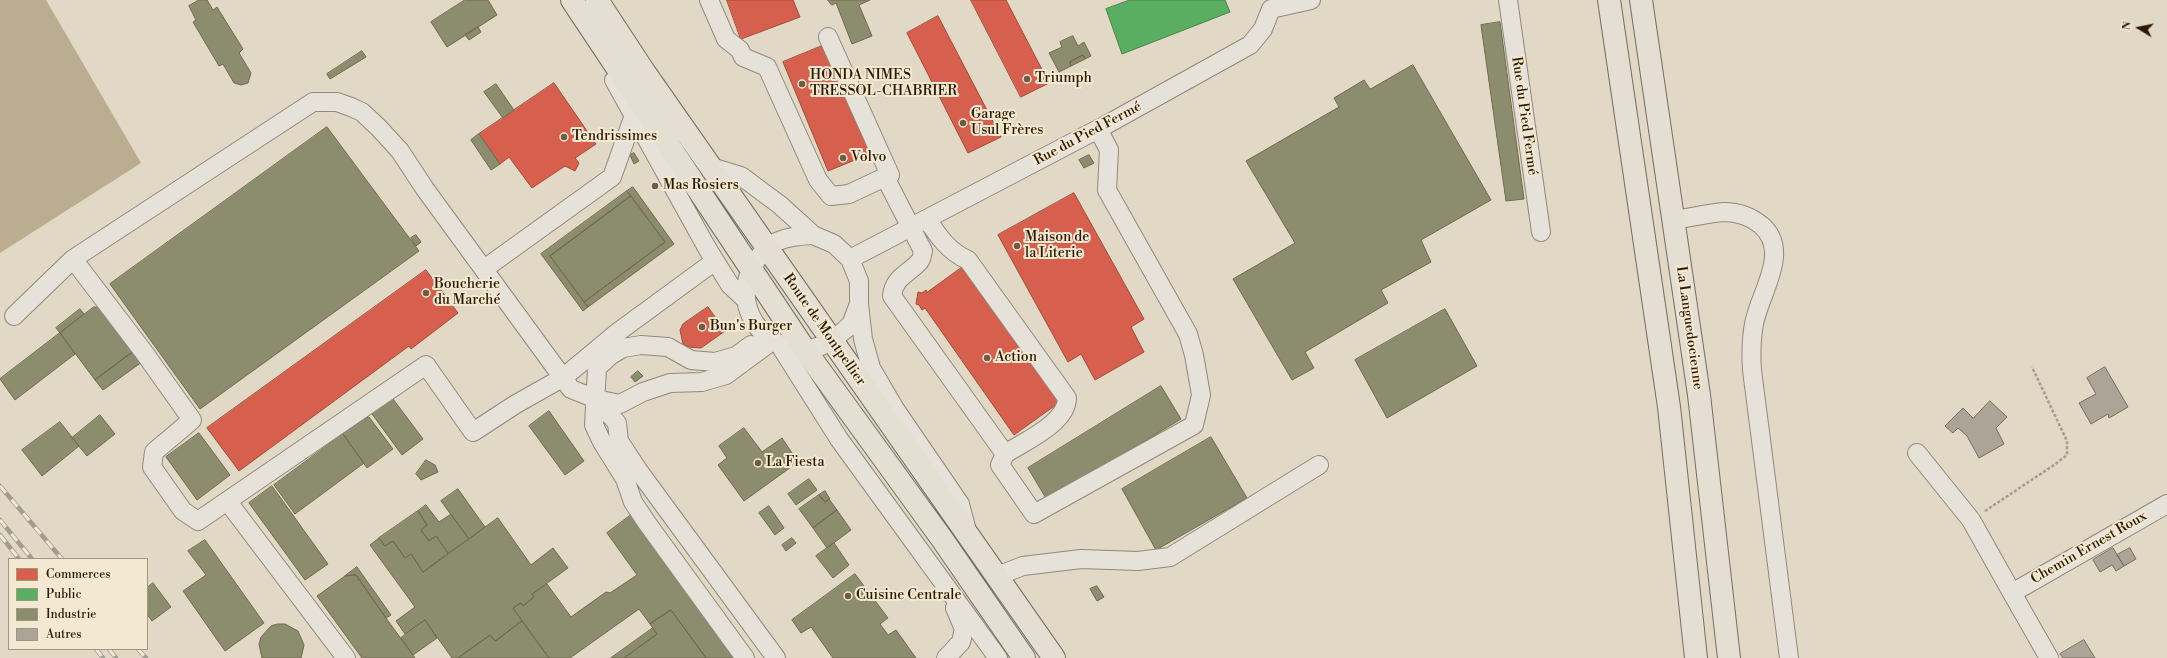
<!DOCTYPE html>
<meta charset="utf-8">
<style>
body{margin:0}
#map{position:relative;width:2167px;height:658px;overflow:hidden;background:#e1d8c5;font-family:"Libre Bodoni",serif}
canvas{display:block}
.legend{position:absolute;left:8px;top:558px;width:140px;height:92px;box-sizing:border-box;background:#f3e8d2;border:1px solid #a3967e;margin:0;padding:5px 7px;list-style:none;font-size:12px;color:#2b1a00}
.legend li{display:flex;align-items:center;gap:8px;height:20px}
.legend b{width:20px;border:1px solid #a3967e}
.north{position:absolute;left:2119px;top:8px;width:40px;height:40px;-webkit-text-stroke:3px #f3e8d2;paint-order:stroke;rotate:280deg;font-size:11px;font-weight:700;line-height:16px;text-align:center;color:#2b1a00}
.north::after{content:'';display:block;margin:auto;width:14px;height:18px;background:#2b1a00;clip-path:polygon(50% 0,100% 100%,50% 72%,0 100%)}
</style>
<div id="map">
<canvas width="2167" height="658"></canvas>
<ul class="legend">
<li><b style="height:11px;background:#d6604d"></b>Commerces</li>
<li><b style="height:11px;background:#5aae61"></b>Public</li>
<li><b style="height:11px;background:#8c8c6e"></b>Industrie</li>
<li><b style="height:11px;background:#aca496"></b>Autres</li>
</ul>
<div class="north">N</div>
</div>
<script>
const context = document.querySelector('canvas').getContext('2d');
context.lineJoin = 'round';
function fillPath(path, color) { context.fillStyle = color; context.fill(path, 'evenodd'); }
function trace(path, color, width, dash) { context.strokeStyle = color; context.lineWidth = width; context.lineCap = dash ? 'butt' : 'round'; context.setLineDash(dash || []); context.stroke(path); }
function label(font, color, halo, rows, align = 'center') {
  context.font = font + ' "Libre Bodoni",serif'; context.lineWidth = 4; context.setLineDash([]); context.textBaseline = 'middle'; context.strokeStyle = halo; context.fillStyle = color; for (const [text, x, y, turn = 0] of rows) {
    context.save(); context.translate(x, y); context.rotate((+turn || 0) * Math.PI / 180); context.textAlign = isNaN(turn) ? turn : align; if (halo) context.strokeText(text, 0, 0); context.fillText(text, 0, 0); context.restore();
  }
}
fillPath(new Path2D(`
 M0,0H46L141,163L0,253Z`), '#bbad90');
const shops = new Path2D(`
 M727,0H793L800,17L741,39Z
 M971,0H1006L1049,83L1021,97Z
 M938,16L1001,137L968,153L907,33Z
 M827,44L872,153L828,171L783,62Z
 M554,83L596,144L575,158L579,163L575,171L565,166L532,188L509,157L500,164L479,134Z
 M1074,193L1144,319L1131,327L1144,352L1095,380L1081,354L1068,362L998,235Z
 M964,266L1060,402L1014,435L925,308L922,310L919,305L916,304L918,292L922,293L926,290L927,292Z
 M426,270L458,313L411,349L409,346L239,471L207,428Z
 M708,307L725,331L701,348L689,347L683,344L680,330L683,324Z`);
fillPath(shops, '#d6604d');
trace(shops, '#a34b36', 1);
const public = new Path2D(`
 M1130,0H1225L1230,12L1122,54L1106,9Z`);
fillPath(public, '#5aae61');
trace(public, '#4c8244', 1);
const industry = new Path2D(`
 M199,0H207L213,10L217,7L243,49L239,53L251,73L248,83L241,85L234,83L223,64L219,66L193,22L196,20L189,6Z
 M465,0H488L497,15L447,47L431,22Z
 M828,0H870L859,5L872,36L852,44L836,3L832,5Z
 M1500,22L1524,199L1506,201L1481,25Z
 M478,27L481,32L469,40L465,35Z
 M1073,36L1078,46L1084,42L1091,56L1085,59L1083,55L1070,62L1071,66L1059,72L1049,53L1062,47L1060,42Z
 M362,51L366,57L330,79L327,74Z
 M1083,55L1085,59L1071,66L1070,62Z
 M1413,65L1491,200L1421,240L1431,262L1381,290L1388,303L1305,352L1314,368L1292,380L1233,279L1295,243L1246,161L1339,107L1334,98L1364,80L1370,89Z
 M496,84L514,110L503,118L484,92Z
 M327,127L419,251L200,409L110,284Z
 M479,134L500,164L491,170L471,140Z
 M634,153L639,161L634,164L630,155Z
 M1089,155L1094,163L1084,168L1079,160Z
 M633,187L674,244L588,307L584,302L665,242L627,191Z
 M627,191L631,196L550,256L588,307L583,311L541,254Z
 M631,196L665,242L584,302L550,256Z
 M416,235L421,242L416,246L411,238Z
 M94,307L103,308L134,351L95,380L60,333Z
 M80,309L84,314L60,333L56,328Z
 M1445,309L1477,366L1387,418L1355,360Z
 M60,333L75,354L15,400L0,379Z
 M134,351L142,362L103,390L95,380Z
 M638,371L643,376L635,382L631,377Z
 M1161,386L1181,419L1047,500L1028,468Z
 M393,399L423,439L402,455L372,414Z
 M549,411L584,461L565,475L529,426Z
 M100,415L115,434L87,456L72,438Z
 M369,417L393,449L367,468L343,434Z
 M60,422L79,446L42,476L22,450Z
 M744,428L762,452L782,438L798,462L744,501L718,465L727,458L719,446Z
 M199,433L230,475L197,500L166,457Z
 M343,434L364,463L295,514L274,485Z
 M1211,437L1247,498L1156,550L1122,489Z
 M426,460L435,465L438,472L421,480L416,474Z
 M809,479L817,490L796,505L788,494Z
 M272,486L328,564L305,580L249,503Z
 M458,489L485,527L469,539L441,501Z
 M825,491L830,499L825,502L819,495Z
 M819,495L825,502L829,499L837,510L813,528L799,509Z
 M426,505L439,522L451,514L469,539L448,553L436,536L429,541L421,530L427,525L418,511Z
 M769,506L784,528L775,535L759,513Z
 M837,510L851,530L827,548L813,528Z
 M418,511L427,525L421,530L429,541L436,536L448,553L423,572L411,554L405,558L393,541L385,546L379,538Z
 M631,515L735,658H706L671,610L650,624L639,609L570,658H549L513,608L521,603L523,606L534,597L532,594L547,584L571,617L606,592L610,593L637,575L607,533Z
 M498,518L531,565L553,548L568,568L532,594L534,597L523,606L521,603L513,608L522,621L495,641L490,635L458,658H452L425,620L405,634L396,621L415,607L370,545L379,538L385,546L393,541L405,558L411,554L423,572Z
 M792,538L796,543L786,551L782,545Z
 M205,540L264,623L225,651L183,591L206,575L188,551Z
 M834,543L849,565L833,578L816,556Z
 M357,567L391,615L386,618L356,575L345,576Z
 M855,574L888,618L880,624L888,635L896,630L916,658H833L811,627L801,633L792,620Z
 M356,575L386,618L415,658H362L317,596L345,576Z
 M153,583L171,607L152,621L147,614V588Z
 M1097,586L1104,597L1097,601L1090,589Z
 M671,610L706,658H624L657,634L650,624Z
 M425,620L437,638L413,655L401,638Z
 M522,621L549,658H458L490,635L495,641Z
 M278,624H285L298,631L304,645L301,658H262L259,644L261,637L271,626Z
 M653,628L657,634L624,658H611Z`);
fillPath(industry, '#8c8c6e');
trace(industry, '#6f6a4d', 1);
const building = new Path2D(`
 M2105,367L2128,407L2109,418L2108,414L2091,424L2079,403L2096,394L2087,378Z
 M1990,401L2007,417L1996,428L2004,444L1979,458L1967,436L1958,428L1953,433L1945,426L1963,408L1973,418Z
 M2113,548L2124,566L2116,571L2112,565L2100,572L2093,560Z
 M2130,548L2136,559L2124,566L2117,555Z
 M2084,640L2095,658H2063L2060,654Z`);
fillPath(building, '#aca496');
trace(building, '#756e60', 1);
const minor = new Path2D(`
 M709,0L726,39L740,50L743,57L767,67L818,180L831,196L849,194L885,177L923,251C922,254 922,260 919,262C908,274 894,277 892,296L1005,454C1025,441 1067,423 1067,398L968,260C949,252 938,236 927,219
 M1508,0L1541,232
 M828,37L890,175L885,177
 M614,80L707,248L730,285L746,300
 M718,169L741,176L780,205L813,235L834,244L850,259L859,281V304L863,339L871,368L895,409L960,504L966,527
 M1673,220C1690,218 1708,213 1724,212C1738,212 1751,217 1761,225C1792,251 1759,294 1754,324C1751,340 1751,355 1752,370L1789,658
 M813,235C786,236 767,240 753,266C723,321 793,377 840,334C843,331 848,328 851,324C854,318 856,311 859,304
 M73,259L143,351L192,420L154,452L152,467L183,511L198,521L426,365L473,432L516,404L564,377L618,332L715,261
 M850,259L1104,126L1250,45L1263,29L1271,9L1311,0
 M484,269L612,177L634,115
 M14,316L73,259L313,102H337L351,107L362,112L379,128L400,151L425,189L571,389L596,399L620,404L643,392L670,383L702,382L726,375L772,341
 M779,344L839,439L998,658
 M596,399L617,423L619,441L638,470L776,658
 M1917,453L1971,520L2012,593
 M1005,454L1000,465L1034,514L1194,425L1201,395L1194,355L1188,334L1107,190L1109,150L1098,129
 M228,502L346,658
 M997,576L1023,566L1081,559L1138,561L1170,557L1319,465
 M745,658L647,523L633,502L625,479L602,442L594,425L597,368L611,355L623,348L641,345L668,347L691,360L715,362L736,356L751,345
 M946,658L961,642L964,629L955,608
 M2049,658L2012,593L2167,504`);
const major = new Path2D(`
 M572,0L805,350L942,539L1024,658
 M597,0L645,73L1054,658`);
const highway = new Path2D(`
 M1609,0L1669,407L1696,658
 M1641,0L1699,395L1729,658`);
trace(minor, '#90887a', 20);
trace(major, '#756e60', 24);
trace(highway, '#756e60', 24);
trace(new Path2D(`
 M1985,511L2054,465L2067,455V441L2032,367`), '#a29c93', 2.5, [3, 2]);
trace(minor, '#e7e2d9', 18);
trace(major, '#e4ded3', 22);
trace(highway, '#e4ded3', 22);
const rail = new Path2D(`
 M0,486L62,559
 M0,520L32,559
 M0,535L19,559
 M96,649L103,658
 M109,649L116,658
 M138,649L146,658`);
trace(rail, '#a29c93', 4.5);
trace(rail, '#f3e8d2', 3, [9]);
for (const [x, y, r, color] of [
 [1027,79,4,"#6b5c45"],
 [802,84,4,"#6b5c45"],
 [963,123,4,"#6b5c45"],
 [564,137,4,"#6b5c45"],
 [843,158,4,"#6b5c45"],
 [655,186,4,"#6b5c45"],
 [1017,246,4,"#6b5c45"],
 [426,293,4,"#6b5c45"],
 [702,327,4,"#6b5c45"],
 [987,358,4,"#6b5c45"],
 [758,463,4,"#6b5c45"],
 [848,596,4,"#6b5c45"]
]) { const dot = new Path2D(); dot.arc(x, y, r, 0, 2 * Math.PI); context.fillStyle = color; context.fill(dot); trace(dot, '#f3e8d2', 1.5); }
label('14px', '#2b1a00', '#f3e8d2', [
 ["HONDA NIMES",810,76],
 ["TRESSOL-CHABRIER",810,92],
 ["Triumph",1035,79],
 ["Garage",971,115],
 ["Usul Frères",971,131],
 ["Tendrissimes",572,137],
 ["Volvo",851,158],
 ["Mas Rosiers",663,186],
 ["Maison de",1025,238],
 ["la Literie",1025,254],
 ["Boucherie",434,285],
 ["du Marché",434,301],
 ["Bun's Burger",710,327],
 ["Action",995,358],
 ["La Fiesta",766,463],
 ["Cuisine Centrale",856,596]
], 'left');
label('14px', '#2b1a00', '#f3e8d2', [
 ["Rue du Pied Fermé",1524,116,82],
 ["Rue du Pied Fermé",1088,134,-28],
 ["La Languedocienne",1689,328,82],
 ["Route de Montpellier",824,330,55],
 ["Chemin Ernest Roux",2089,548,-30]
]);
</script>
